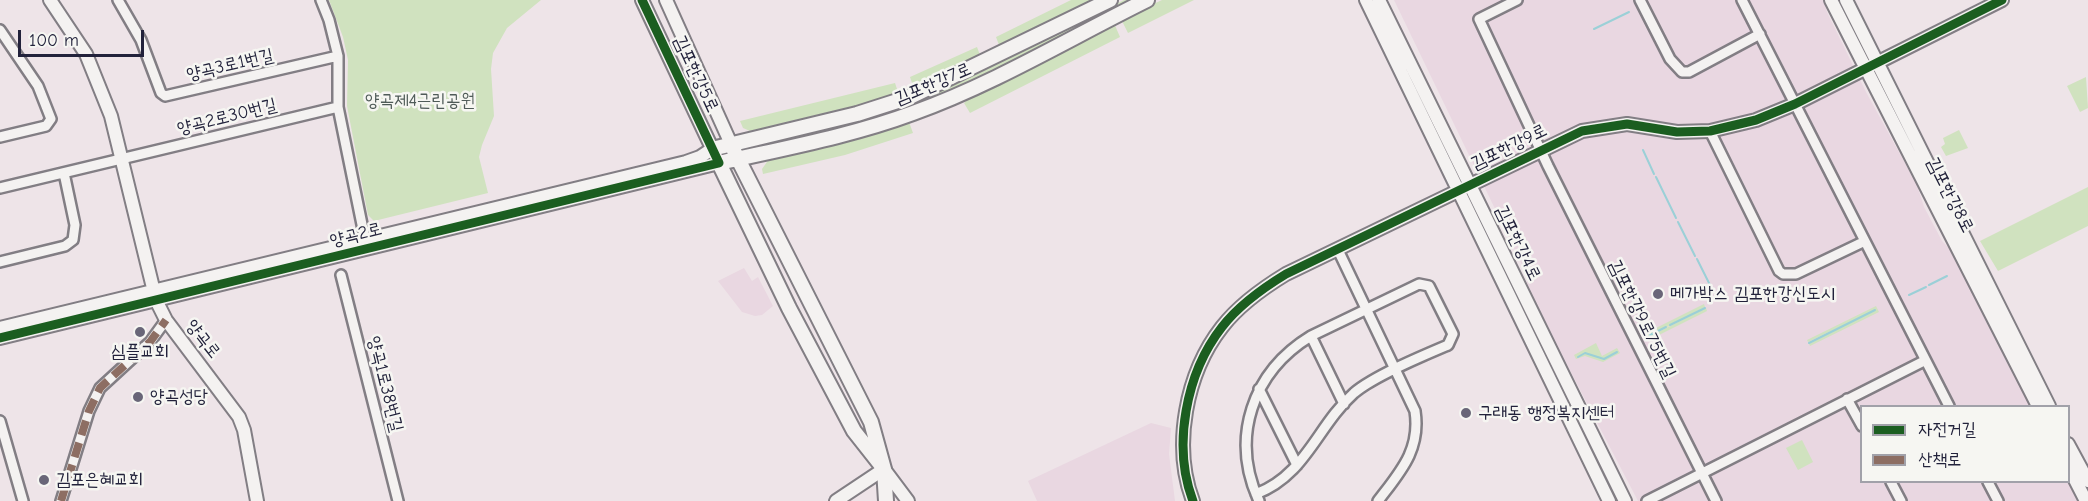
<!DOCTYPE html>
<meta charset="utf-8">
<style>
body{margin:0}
#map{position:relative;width:2088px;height:501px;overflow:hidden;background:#eee4e8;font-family:"Comic Neue","Poor Story",sans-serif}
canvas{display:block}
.legend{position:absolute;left:1860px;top:405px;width:210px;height:78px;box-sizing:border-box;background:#f6f6f2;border:2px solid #a1a1a9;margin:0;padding:8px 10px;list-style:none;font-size:18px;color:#22223b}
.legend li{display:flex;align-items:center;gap:12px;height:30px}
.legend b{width:30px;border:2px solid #a1a1a9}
.scale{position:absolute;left:18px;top:30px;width:126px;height:27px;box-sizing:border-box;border:3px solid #22223b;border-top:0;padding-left:8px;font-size:18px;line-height:21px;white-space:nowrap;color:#22223b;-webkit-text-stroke:4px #f6f6f2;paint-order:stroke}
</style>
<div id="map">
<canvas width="2088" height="501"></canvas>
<ul class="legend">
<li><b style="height:8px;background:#1b5e20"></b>자전거길</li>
<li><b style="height:8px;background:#8d6e63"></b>산책로</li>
</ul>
<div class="scale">100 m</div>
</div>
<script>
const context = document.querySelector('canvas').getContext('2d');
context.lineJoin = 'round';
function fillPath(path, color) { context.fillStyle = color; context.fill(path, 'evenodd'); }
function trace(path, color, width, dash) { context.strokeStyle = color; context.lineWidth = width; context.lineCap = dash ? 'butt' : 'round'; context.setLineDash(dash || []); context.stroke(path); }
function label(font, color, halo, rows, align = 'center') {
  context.font = font + ' "Comic Neue","Poor Story",sans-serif'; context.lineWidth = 5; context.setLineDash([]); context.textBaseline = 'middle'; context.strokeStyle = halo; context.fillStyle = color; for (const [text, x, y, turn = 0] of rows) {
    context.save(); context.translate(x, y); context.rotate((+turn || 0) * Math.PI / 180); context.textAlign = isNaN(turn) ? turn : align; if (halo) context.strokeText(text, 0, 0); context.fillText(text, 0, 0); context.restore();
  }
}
fillPath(new Path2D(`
 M1394,0H1824L1827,12L1866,92L1917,185L1924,207L1942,241L1951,250L2032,406H1862V482L2069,481L2079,501H1638L1528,290L1526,273Z
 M744,268L752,281L758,277L773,306L762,315L755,316L742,312L718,281Z
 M1151,423L1171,428L1169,454L1175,501H1037L1028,481Z`), '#e9d7e1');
fillPath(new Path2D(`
 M329,0H541L507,28L493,53L491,69L494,116L482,145L479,157L488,193L374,221L368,215L347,106L348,60L343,37Z
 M1071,0H1096L1014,42L999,45L996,37Z
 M1124,0H1134L978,79L937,98L918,104L919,100L963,81Z
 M1162,0H1194L1128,33L1121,19Z
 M1114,23L1120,37L970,113L964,103L974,94Z
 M977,47L980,55L960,68L914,89L910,77Z
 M2086,77L2088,108L2080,112L2067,86Z
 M895,83L899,95L750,131L743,128L740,121Z
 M909,122L913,133L845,155L763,174L762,169L769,159L862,137Z
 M1959,130L1968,148L1946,156L1941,147L1945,144L1943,138Z
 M2088,187V226L1998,271L1980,241Z
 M1704,304L1705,307L1650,336L1706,308L1707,311L1649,340L1646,333Z
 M1876,306L1879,312L1810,346L1809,344L1875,310L1808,342L1807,340Z
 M1596,343L1602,356L1617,348L1620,353L1603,362L1585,356L1576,359L1574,355Z
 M1802,440L1813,462L1798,470L1786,448Z`), '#d0e2bf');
trace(new Path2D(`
 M1594,29L1629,12
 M1643,150L1654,174
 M1656,177L1676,218
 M1678,222L1695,256
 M1697,259L1711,287
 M1929,285L1947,276
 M1909,295L1926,287
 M1670,325L1705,308
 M1650,335L1666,327
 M1809,343L1875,310
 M1578,357L1585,353L1604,359L1617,352`), '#9bd0d7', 2);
const minor = new Path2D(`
 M118,0L141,40L161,93L165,96L338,56
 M321,0L329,20L338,56V107L366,244
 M1517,0L1479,19L1548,166L1716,501
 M1640,0L1670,59L1682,72H1689L1760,34
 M1742,0L1949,406
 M0,30L38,86L51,119L46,126L0,137
 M1710,131L1779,271L1783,274H1796L1863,242
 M0,188L338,107
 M1338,250L1415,411C1421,450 1400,472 1378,501
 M0,262L65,246L73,240L75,225L64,173
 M341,275L398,501
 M1311,336L1344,404
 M1259,389L1297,465
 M1847,399L1862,426
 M0,421L23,501
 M1891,482L1901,501
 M1988,482L1998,501
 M1256,494C1306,475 1317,426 1354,393C1374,376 1422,356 1448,345L1453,334L1429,286L1419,284L1311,336C1252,372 1230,438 1259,501
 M61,501L89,411L100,388L150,342L166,320
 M1647,501L1924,361`);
const tertiary = new Path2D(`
 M50,0L86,54L111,116L156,300L166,320L239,417L244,430L257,501
 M666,0L731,144
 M1366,0L1609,501
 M1379,0L1625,501
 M1831,0L2038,406
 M1846,0L2049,406
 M0,328L686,162L700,157L712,149
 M0,338L719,163L642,0
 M2068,444L2088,481
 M2068,466L2086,501
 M836,501L884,469L908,501
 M1193,501C1172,446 1186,373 1222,327C1239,305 1263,288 1286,274L1582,131L1627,124L1677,132L1710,131L1756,120L1795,104L2002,0`);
const secondary = new Path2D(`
 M712,149L857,114L910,97L1110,0
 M734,151L871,422L884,469L886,501
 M884,469L854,431L789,308L719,163C785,148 851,136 913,113C994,84 1070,38 1147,0`);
trace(minor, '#827e84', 14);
trace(tertiary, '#827e84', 16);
trace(secondary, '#827e84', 18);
trace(minor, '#f4f2f1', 9);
trace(tertiary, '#f4f2f1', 12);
trace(secondary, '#f4f2f1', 14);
trace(new Path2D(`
 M61,501L89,411L100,388L150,342L166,320`), '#8d6e63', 8, [15, 8]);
trace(new Path2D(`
 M0,338L719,163L642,0
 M1193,501C1172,446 1186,373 1222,327C1239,305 1263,288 1286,274L1582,131L1627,124L1677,132L1710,131L1756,120L1795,104L2002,0`), '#1b5e20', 9);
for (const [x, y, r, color] of [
 [1658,294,6,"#696678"],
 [140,332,6,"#696678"],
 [138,397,6,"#696678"],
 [1466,413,6,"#696678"],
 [44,480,6,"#696678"]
]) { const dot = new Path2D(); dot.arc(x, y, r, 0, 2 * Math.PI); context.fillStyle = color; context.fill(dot); trace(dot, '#f6f6f2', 2); }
label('18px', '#22223b', '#f6f6f2', [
 ["양곡3로1번길",230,65,-13],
 ["김포한강5로",696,74,65],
 ["김포한강7로",933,84,-23],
 ["양곡2로30번길",227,117,-14],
 ["김포한강9로",1509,147,-26],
 ["김포한강8로",1950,195,63],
 ["양곡2로",356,235,-14],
 ["김포한강4로",1518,243,64],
 ["김포한강9로75번길",1642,319,64],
 ["양곡로",203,339,52],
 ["양곡1로38번길",385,384,76]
]);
label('18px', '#4f5b58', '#f6f6f2', [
 ["양곡제4근린공원",420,101]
]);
label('18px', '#22223b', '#f6f6f2', [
 ["메가박스 김포한강신도시",1670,294],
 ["심플교회",140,352,"center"],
 ["양곡성당",150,397],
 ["구래동 행정복지센터",1478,413],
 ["김포은혜교회",56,480]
], 'left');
</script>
